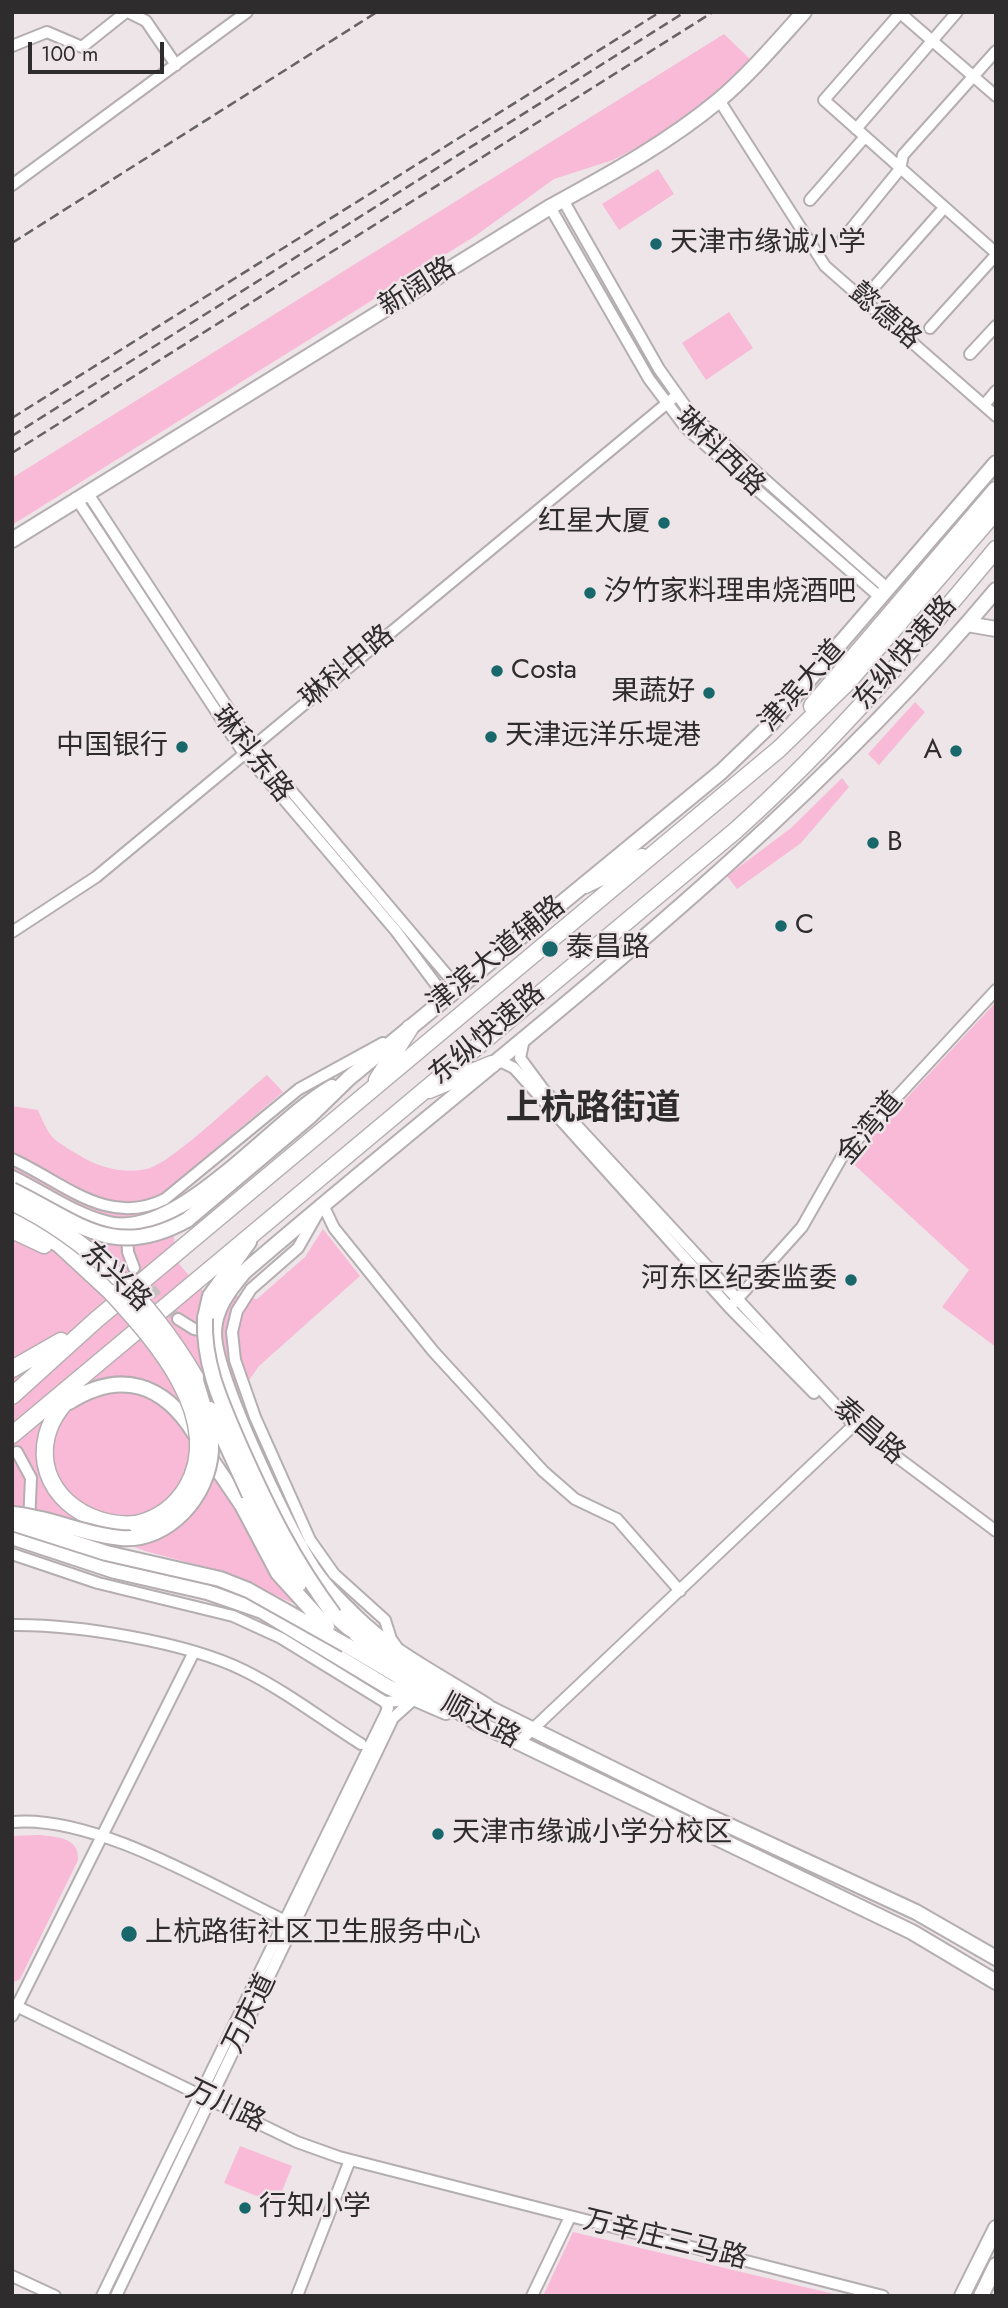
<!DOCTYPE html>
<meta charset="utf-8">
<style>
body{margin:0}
#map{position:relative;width:1008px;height:2308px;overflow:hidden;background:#ede5e8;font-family:Jost,sans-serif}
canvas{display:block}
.frame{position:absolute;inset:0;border:14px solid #2f2c2e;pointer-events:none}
.scale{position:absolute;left:28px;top:42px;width:136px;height:32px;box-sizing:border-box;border:4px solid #2f2c2e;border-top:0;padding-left:9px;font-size:21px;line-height:24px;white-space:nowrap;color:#2f2c2e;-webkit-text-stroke:5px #ede5e8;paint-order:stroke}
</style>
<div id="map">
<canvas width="1008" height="2308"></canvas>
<div class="frame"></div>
<div class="scale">100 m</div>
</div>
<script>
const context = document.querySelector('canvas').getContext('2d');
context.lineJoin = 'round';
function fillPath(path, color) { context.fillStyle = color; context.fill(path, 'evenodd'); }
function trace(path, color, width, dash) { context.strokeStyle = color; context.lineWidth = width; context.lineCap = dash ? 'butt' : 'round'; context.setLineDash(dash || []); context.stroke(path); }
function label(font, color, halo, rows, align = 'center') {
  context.font = font + ' Jost,"Noto Sans SC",sans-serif'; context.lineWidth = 5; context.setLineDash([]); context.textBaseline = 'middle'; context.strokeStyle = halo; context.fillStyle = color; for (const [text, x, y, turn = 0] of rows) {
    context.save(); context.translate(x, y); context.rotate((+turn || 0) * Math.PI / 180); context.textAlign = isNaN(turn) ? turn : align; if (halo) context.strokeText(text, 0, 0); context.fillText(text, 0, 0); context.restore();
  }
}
fillPath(new Path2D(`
 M724,34L752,61L726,86L657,137L613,160L554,179L475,236L12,525V478Z
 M658,169L674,194L619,230L602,204Z
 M729,312L753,348L706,380L682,343Z
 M915,702L925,712L879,765L868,754Z
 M842,778L849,787L801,843L737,889L727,876L791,828Z
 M996,1002V1347L942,1307L969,1270L849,1160Z
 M267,1075L283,1092L165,1191L179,1264L203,1291L257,1299L305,1257L323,1229L360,1276L259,1366L211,1434L247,1527L295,1604L220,1571L145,1551L51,1514L12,1510V1106L38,1110C50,1139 52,1139 79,1155C99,1168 127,1175 150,1168C176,1159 242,1095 267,1075Z
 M39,1835C56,1837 80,1837 78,1860L20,1979L12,1983V1836Z
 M240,2146L292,2166L277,2204L224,2183Z
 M573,2232L834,2294L543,2296Z`), '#f8bad7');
trace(new Path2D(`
 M141,1277L178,1319`), '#c7c0c3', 10, [10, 5]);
const minor = new Path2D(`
 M128,12L146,21L176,65
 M899,12L996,96
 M901,12L824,100L996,253
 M12,46L47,32L82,47L126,12
 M719,100L825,266L996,416
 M856,129L957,12
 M12,185L247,12
 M563,200L659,369L691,414L888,589
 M810,200L864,138
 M550,207L649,379L686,428L881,598
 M843,239L900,169L903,155L996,51
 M875,286L944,208
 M930,328L996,255
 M970,354L996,326
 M984,405L996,391
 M87,492L250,742L458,988
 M76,498L241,749L396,931L446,998
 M12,932L96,877L677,395
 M524,1039L520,1058L543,1089L854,1425L996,1531
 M492,1064L502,1062L514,1068L730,1308L814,1393
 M12,1159C63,1182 108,1228 165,1199L299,1089L383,1043
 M323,1205L334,1228L433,1351L543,1471L575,1499L617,1519L680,1591
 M319,1211L298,1248L251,1289L237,1311L232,1332L235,1360L255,1417L310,1540L334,1574L385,1620L391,1639L396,1646
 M127,1230L128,1252L134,1268
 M731,1306L802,1227L843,1155L996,990
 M178,1319L194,1329L211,1333
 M17,1452L31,1478L29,1523
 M12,1554L98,1583L233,1616L281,1638L385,1702L411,1700
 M12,1625C76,1624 186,1642 243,1670C284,1690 323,1720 361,1744
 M518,1743L854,1425
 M12,1822C96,1814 215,1888 292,1924
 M12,2004L297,2142L339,2157L883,2296
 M12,2016L193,1654
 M12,2276L55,2296
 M102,2296L385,1715L388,1708L385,1702
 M116,2296L393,1718L413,1700
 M297,2296L350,2160
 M532,2296L570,2217`);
const major = new Path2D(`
 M12,540L550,207C608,175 666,144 718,101C749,75 776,43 804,12
 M967,624L996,629
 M12,1178C43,1193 76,1217 109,1224C179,1240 272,1121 332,1087
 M187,1220L309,1117L349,1078L721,772L769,726L996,463
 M205,1318L210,1296L249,1242
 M69,1402C121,1369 164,1384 195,1434
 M206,1452L242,1505
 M12,1537L115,1571L207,1592L262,1611L388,1687L446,1712
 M334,1615C368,1647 411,1675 454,1693
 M346,1645L478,1723L912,1932L996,1982
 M479,1703L704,1814L916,1912L996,1958
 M487,1706C443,1678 392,1653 355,1616C339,1600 321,1583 310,1564C285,1524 214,1376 214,1333C214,1309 229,1290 244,1272C499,1052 778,851 996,590
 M962,2296L996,2228
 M981,2296L996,2265`);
const highway = new Path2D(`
 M812,706L996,490
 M585,885L642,857
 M377,1080L410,1028
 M429,1090L492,1064
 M12,1216L59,1244L112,1293
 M12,1230L44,1245
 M12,1369L61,1341
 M77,1389C64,1403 52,1416 47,1435C33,1490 86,1529 136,1524
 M12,1396L96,1320L779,749L848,682L996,511
 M12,1435L735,831C831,745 914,648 996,549`);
trace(minor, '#b5aeb1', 14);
trace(major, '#b5aeb1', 18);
trace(highway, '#b5aeb1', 19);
trace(minor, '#fff', 10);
trace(major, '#fff', 14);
trace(highway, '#fff', 16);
trace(new Path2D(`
 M12,243L377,12
 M12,418L660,12
 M12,436L685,12
 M12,453L713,12`), '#676264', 2.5, [10, 5]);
const majorBridge = new Path2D(`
 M12,1190C78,1222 113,1261 187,1220
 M205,1318C203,1365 222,1404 240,1446C269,1511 292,1558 334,1615
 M210,1409L270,1539L299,1584
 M242,1505L278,1573L327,1627
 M12,1514C50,1517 84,1535 121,1538C169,1542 209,1495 211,1450C212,1426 201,1400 195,1377
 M12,1523L106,1553L220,1579L248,1590L346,1645`);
const highwayBridge = new Path2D(`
 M12,1202C92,1241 150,1301 195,1377
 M112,1293C155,1340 226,1419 187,1487C175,1507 159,1519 136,1524`);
trace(majorBridge, '#b5aeb1', 18, []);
trace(highwayBridge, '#b5aeb1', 19, []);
trace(majorBridge, '#fff', 14);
trace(highwayBridge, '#fff', 16);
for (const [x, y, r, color] of [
 [656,244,7,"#18676a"],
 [664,523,7,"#18676a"],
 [590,593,7,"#18676a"],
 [497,671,7,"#18676a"],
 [709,693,7,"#18676a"],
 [491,737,7,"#18676a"],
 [182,747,7,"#18676a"],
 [956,751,7,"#18676a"],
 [873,843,7,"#18676a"],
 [781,926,7,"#18676a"],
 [550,949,9,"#18676a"],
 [851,1280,7,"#18676a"],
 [438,1834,7,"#18676a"],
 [129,1934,9,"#18676a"],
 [245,2208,7,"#18676a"]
]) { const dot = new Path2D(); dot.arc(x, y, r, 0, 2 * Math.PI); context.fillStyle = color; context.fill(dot); trace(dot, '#ede5e8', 2.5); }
label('28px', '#2f2c2e', '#ede5e8', [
 ["天津市缘诚小学",670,244],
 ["红星大厦",650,523,"right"],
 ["汐竹家料理串烧酒吧",604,593],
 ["Costa",511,671],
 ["果蔬好",695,693,"right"],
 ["天津远洋乐堤港",505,737],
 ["中国银行",168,747,"right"],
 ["A",942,751,"right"],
 ["B",887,843],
 ["C",795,926],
 ["泰昌路",566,949],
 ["河东区纪委监委",837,1280,"right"],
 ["天津市缘诚小学分校区",452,1834],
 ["上杭路街社区卫生服务中心",145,1934],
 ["行知小学",259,2208]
], 'left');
label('28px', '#2f2c2e', '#ede5e8', [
 ["新阔路",418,288,-32],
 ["懿德路",884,317,41],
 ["琳科西路",719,453,44],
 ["东纵快速路",906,654,-49],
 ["琳科中路",348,668,-40],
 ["津滨大道",803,687,-48],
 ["琳科东路",251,755,52],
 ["津滨大道辅路",497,956,-39],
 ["东纵快速路",488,1035,-40],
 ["金湾道",871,1129,-50],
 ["东兴路",115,1278,44],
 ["泰昌路",868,1432,41],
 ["顺达路",480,1722,28],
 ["万庆道",251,2014,-64],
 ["万川路",225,2107,26],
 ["万辛庄三马路",665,2241,14]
]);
label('bold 35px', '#2f2c2e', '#ede5e8', [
 ["上杭路街道",593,1111]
]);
</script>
